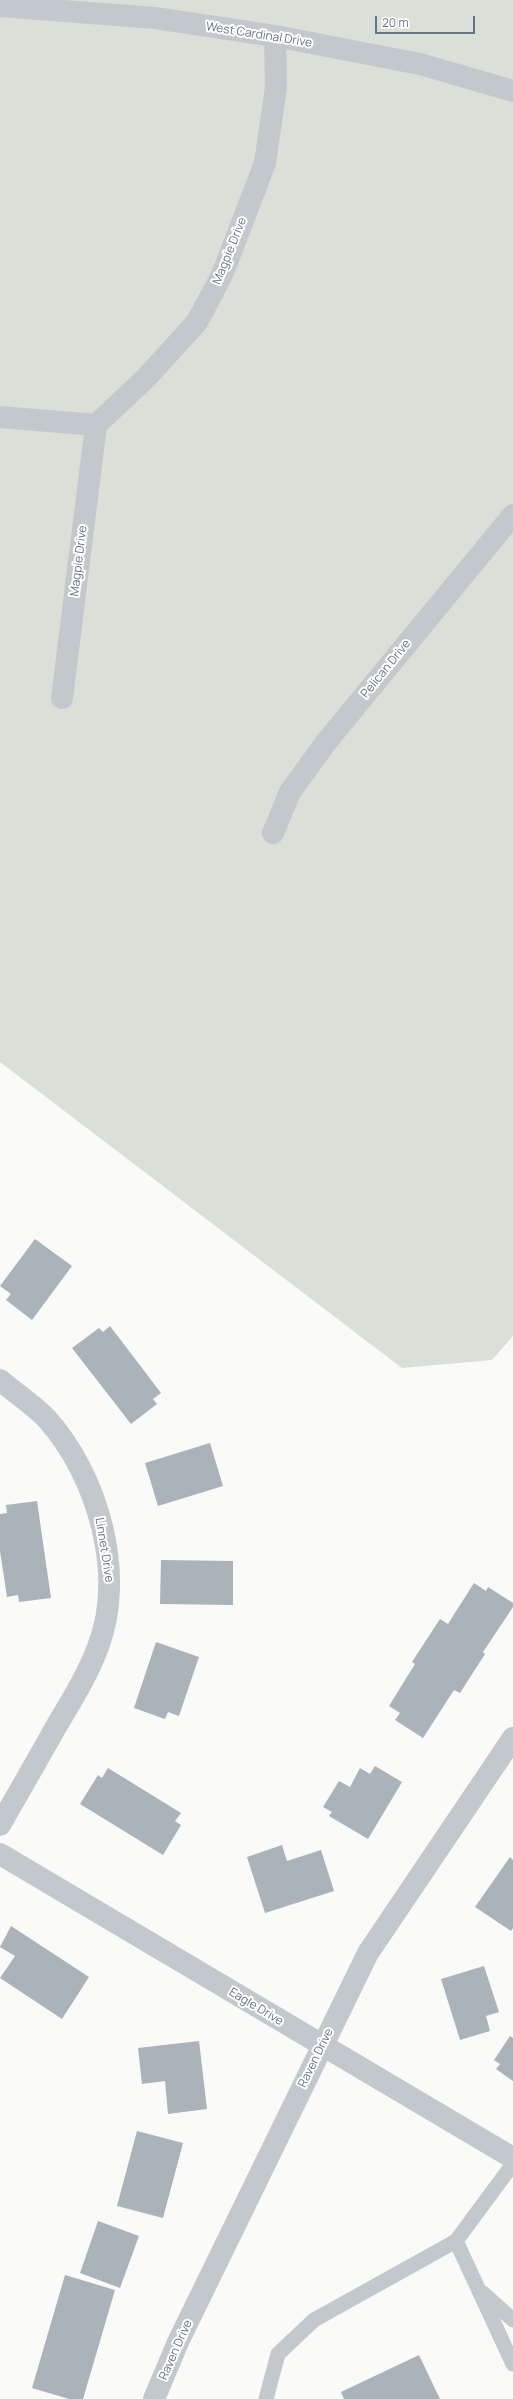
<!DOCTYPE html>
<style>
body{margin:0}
#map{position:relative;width:513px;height:2399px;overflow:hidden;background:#fafaf8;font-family:Manrope,sans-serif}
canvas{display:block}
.scale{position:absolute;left:375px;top:16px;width:100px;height:18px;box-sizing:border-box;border:2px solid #657683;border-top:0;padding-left:5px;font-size:12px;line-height:14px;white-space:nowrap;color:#657683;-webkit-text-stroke:3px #fff;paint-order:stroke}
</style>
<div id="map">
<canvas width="513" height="2399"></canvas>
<div class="scale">20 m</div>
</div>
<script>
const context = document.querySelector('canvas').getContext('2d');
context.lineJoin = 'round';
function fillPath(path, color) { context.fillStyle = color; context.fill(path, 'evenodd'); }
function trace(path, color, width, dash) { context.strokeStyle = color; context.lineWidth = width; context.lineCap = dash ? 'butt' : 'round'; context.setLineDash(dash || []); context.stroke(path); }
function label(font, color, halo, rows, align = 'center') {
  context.font = font + ' Manrope,sans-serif'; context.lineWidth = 4; context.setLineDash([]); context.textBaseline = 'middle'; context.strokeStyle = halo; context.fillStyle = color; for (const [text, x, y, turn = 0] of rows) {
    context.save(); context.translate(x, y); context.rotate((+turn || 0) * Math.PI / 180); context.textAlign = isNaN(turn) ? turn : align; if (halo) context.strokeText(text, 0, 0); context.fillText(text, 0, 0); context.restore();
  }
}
fillPath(new Path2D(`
 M0,0H513V1336L492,1360L402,1368L0,1062Z`), '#dadfd7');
fillPath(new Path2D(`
 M35,1239L72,1266L32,1320L6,1300L11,1294L0,1286Z
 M110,1326L161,1393L153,1399L157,1404L131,1424L72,1348L99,1328L103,1332Z
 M210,1443L223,1486L158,1506L145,1463Z
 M37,1501L51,1598L19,1602L18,1595L7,1597L0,1551V1514L7,1513L6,1505Z
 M161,1560L233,1561V1605L160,1604Z
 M474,1583L486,1591L488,1587L513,1603V1607L483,1652L485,1654L460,1693L454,1690L423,1738L395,1720L400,1713L389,1706L415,1664L412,1662L440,1619L448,1624Z
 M156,1642L199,1657L179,1716L168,1712L165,1719L134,1708Z
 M375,1766L402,1782L368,1839L329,1816L332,1812L323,1807L339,1781L350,1787L360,1768L370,1774Z
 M108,1768L181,1813L175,1821L181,1825L163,1855L80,1804L98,1775L102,1778Z
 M282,1845L287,1861L321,1850L334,1891L265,1913L247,1857Z
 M510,1857L513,1860V1928L511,1931L475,1907Z
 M11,1926L89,1977L62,2019L0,1978L15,1956L0,1947Z
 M484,1966L499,2012L486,2016L490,2031L460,2040L441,1979Z
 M510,2036L513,2038V2081L496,2069L500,2064L494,2060Z
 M199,2041L207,2109L168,2114L165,2081L142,2084L138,2048Z
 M137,2131L183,2143L163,2218L117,2206Z
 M98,2221L139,2236L120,2288L80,2273Z
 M65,2275L115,2290L83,2399H69L32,2388Z
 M419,2355L440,2399H344L341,2392Z`), '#aab3b9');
trace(new Path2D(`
 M456,2241L513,2364
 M483,2293L513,2320
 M266,2399L278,2354L314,2320L456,2241L513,2164`), '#c3c8cc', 15);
trace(new Path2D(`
 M0,6L155,18L275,36L420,64L513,91
 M0,417L96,425L146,378L197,322L222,275L265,163L276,87L275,36
 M62,698L96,425
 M273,833L290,792L327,741L513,515
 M0,1380C15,1393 33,1404 47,1419C98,1476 126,1574 98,1647C88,1674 72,1700 57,1725C38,1759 19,1792 0,1825
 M0,1854L513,2158
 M154,2399L178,2342L368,1953L513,1738`), '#c3c8cc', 22);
label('12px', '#657683', '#fff', [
 ["West Cardinal Drive",259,35,9],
 ["Magpie Drive",230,251,-68],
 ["Magpie Drive",79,561,-83],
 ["Pelican Drive",386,669,-51],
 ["Linnet Drive",104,1550,81],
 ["Eagle Drive",256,2007,31],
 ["Raven Drive",316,2058,-64],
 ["Raven Drive",176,2350,-66]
]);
</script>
